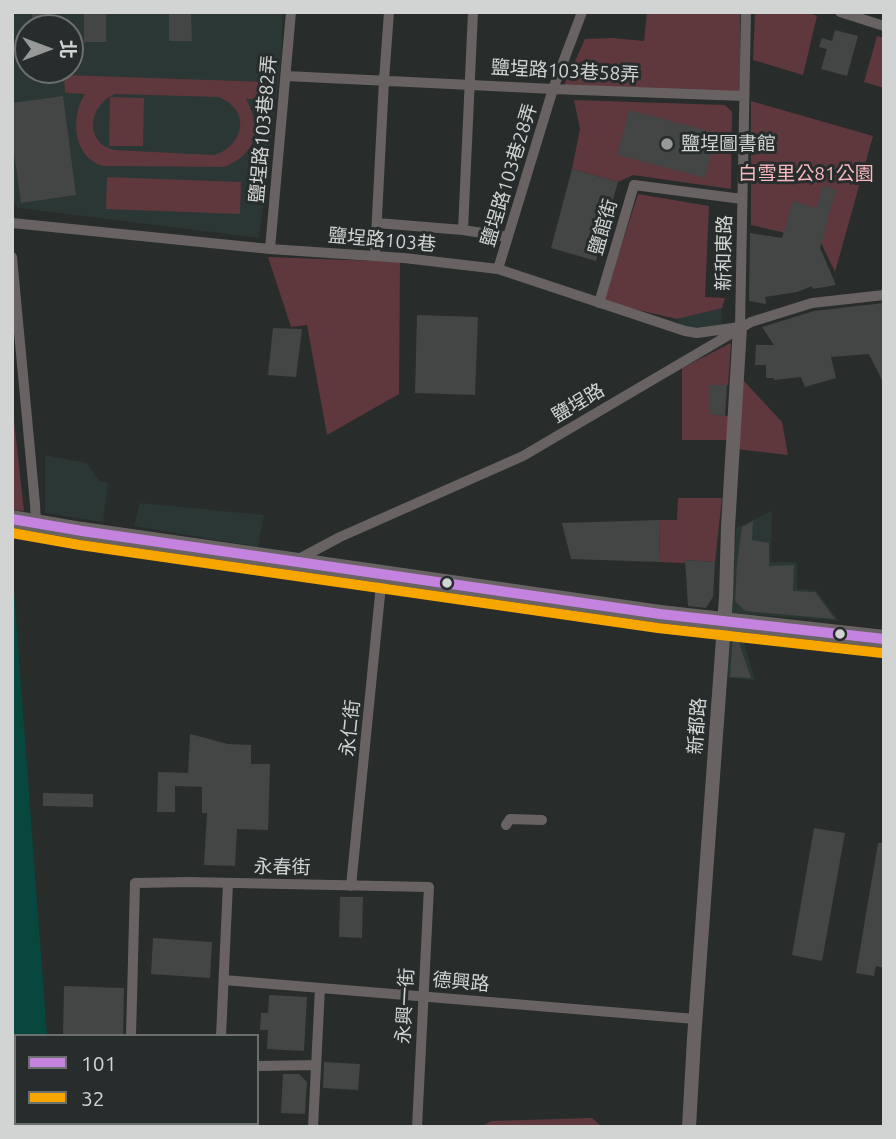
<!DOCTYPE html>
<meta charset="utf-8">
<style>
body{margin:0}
#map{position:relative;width:896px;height:1139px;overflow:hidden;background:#282c2b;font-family:Ubuntu,"Noto Sans TC",sans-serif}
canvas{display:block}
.frame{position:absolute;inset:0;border:14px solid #d1d4d3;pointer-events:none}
.legend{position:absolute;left:14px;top:1034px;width:245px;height:91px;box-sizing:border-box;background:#272d2c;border:2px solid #6b706f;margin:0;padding:9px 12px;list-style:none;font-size:21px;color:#d1d4d3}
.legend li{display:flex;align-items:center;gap:14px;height:35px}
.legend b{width:35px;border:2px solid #6b706f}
.north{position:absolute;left:14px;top:14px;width:70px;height:70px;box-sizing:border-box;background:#272d2c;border:2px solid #6b706f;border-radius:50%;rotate:90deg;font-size:19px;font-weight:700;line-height:28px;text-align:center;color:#d1d4d3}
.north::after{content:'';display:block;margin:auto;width:24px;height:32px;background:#969998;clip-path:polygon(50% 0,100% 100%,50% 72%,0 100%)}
</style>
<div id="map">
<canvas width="896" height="1139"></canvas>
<div class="frame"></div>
<ul class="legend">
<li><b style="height:9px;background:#c483df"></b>101</li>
<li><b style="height:9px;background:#f7a600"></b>32</li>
</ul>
<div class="north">北</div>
</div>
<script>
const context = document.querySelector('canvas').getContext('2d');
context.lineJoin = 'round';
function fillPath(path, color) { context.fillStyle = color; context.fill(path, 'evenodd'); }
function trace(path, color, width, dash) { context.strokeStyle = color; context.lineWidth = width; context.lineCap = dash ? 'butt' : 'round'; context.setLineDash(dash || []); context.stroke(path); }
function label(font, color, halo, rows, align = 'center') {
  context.font = font + ' Ubuntu,"Noto Sans TC",sans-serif'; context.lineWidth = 6; context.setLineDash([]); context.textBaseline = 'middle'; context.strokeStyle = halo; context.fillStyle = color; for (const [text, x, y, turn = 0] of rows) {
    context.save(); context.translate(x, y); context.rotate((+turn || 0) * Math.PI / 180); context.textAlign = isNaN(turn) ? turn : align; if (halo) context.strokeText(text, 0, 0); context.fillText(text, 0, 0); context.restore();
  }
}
fillPath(new Path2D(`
 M12,12H283L281,61L259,238L18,208L12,199ZM28,28H70V70H28Z
 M722,308L721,326L697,330L680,326L677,319Z
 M45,455L87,463L99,481L108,483L103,522L45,513Z
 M140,503L264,515L258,547L134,526Z
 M772,511L771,562H797V589L816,590L839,621L732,613L736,528Z
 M731,630L741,632L755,680L727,678Z`), '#2b3734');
fillPath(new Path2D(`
 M647,12H740V94L564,85L585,39L612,38L644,41Z
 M755,12H805L817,16L803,75L753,60Z
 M877,36L884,38V88L864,82Z
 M64,75L269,82L268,99H246C262,129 257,154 224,167L103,166C73,158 70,117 85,94L65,93ZM115,94L219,97C222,99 226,100 229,103C251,119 238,149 214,155L114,150C84,143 88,105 115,94Z
 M110,97L144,98L143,146H109Z
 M574,100L725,105L732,112L731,189L633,175L618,182L572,169L580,129Z
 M751,101L873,136L835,272L820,241L751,225Z
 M107,177L241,182L240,214L106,209Z
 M638,194L709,206L705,297L725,298L722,308L677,319L603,302Z
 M268,257L400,262L399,394L327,435L307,325L291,327Z
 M731,343L728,385H710V414L728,416L727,440H682V368Z
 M742,379L782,422L788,455L736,449Z
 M12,403L24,511L12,510Z
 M678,498H722L715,562L686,560L685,563L659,562L660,520H677Z
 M592,1118L599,1124L600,1127H481L491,1121Z`), '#5e383d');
fillPath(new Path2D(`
 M12,564L47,1036H16V1123H55V1127H12Z`), '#07473e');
fillPath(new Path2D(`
 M32,12H52L53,28H33Z
 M84,12H106V42H84Z
 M169,12H191L192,41H169Z
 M835,30L858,36L847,76L821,69L827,49L819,47L822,38L832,41Z
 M63,96L76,195L21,203L12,138V103Z
 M629,110L716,133L705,178L617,155Z
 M572,169L618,182L596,261L551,248Z
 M823,186L836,190L820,248L836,285L813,289L812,286L797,292L765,297L766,304L749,301L750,233L782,238L793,201L816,208Z
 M884,303V384L869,354L831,357L836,378L805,387L801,377L774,380V378H766V365H755L756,345H774L762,327L814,311Z
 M417,315L478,317L475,395L415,393Z
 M273,328L302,329L296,377L268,375Z
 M710,385H727L725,416L710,414Z
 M660,520L659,562L571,559L562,523Z
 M753,521L752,540L769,543V566L794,565L793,591L815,592L835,619L745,611L735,601L737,564L742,527Z
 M685,560L715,562L713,597L706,608L688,606Z
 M733,634H736L751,678L730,677Z
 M190,734L228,744L251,745V764H270L268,830L237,829L235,866L204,865L207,813H202V787L175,786V812H157L158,772L188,773Z
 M43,793L93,794V807L43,806Z
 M814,828L845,833L822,961L792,955Z
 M878,843H884V968L876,966L874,976L856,973Z
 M340,897H363L362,938L339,937Z
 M153,938L212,942L210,978L151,974Z
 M64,986L124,988L123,1036H63Z
 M269,995L307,997L304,1051L267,1049L268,1030H260L261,1013H268Z
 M324,1062L360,1064L358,1090L323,1088Z
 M283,1074H299L307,1082L305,1114L281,1113Z`), '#434645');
trace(new Path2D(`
 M840,12L884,26
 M286,76L553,89L744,96
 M12,223L270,249L404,258L498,269L685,331L697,333L740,327L746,12
 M377,223L463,230L508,237
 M463,230L473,12
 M270,249L291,12
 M375,256L384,80L389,12
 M12,257L35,504L36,523
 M498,269L553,89L582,12
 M599,303L634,185L742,199
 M295,561L340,537L523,456L751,322L812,303L884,295
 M506,825L510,819L542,820
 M351,886L382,575
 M224,980L695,1019
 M131,1036L135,883L189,882L429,887L417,1127
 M221,1036L228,883
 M12,1065H16
 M257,1066L316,1065
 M131,1123V1127
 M216,1127V1123
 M313,1127L320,988`), '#696263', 10);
trace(new Path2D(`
 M689,1127L694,1039L726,597L728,527L740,327`), '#696263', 14);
trace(new Path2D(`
 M12,519L82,531L660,614L884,639`), '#696363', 18);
trace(new Path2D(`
 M12,519L82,531L660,614L884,639`), '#c483df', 10);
trace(new Path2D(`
 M12,533L80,545L658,628L882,653`), '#f7a600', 10);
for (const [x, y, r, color] of [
 [667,144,7,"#969998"],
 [447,583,6,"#d1d4d3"],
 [840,634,6,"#d1d4d3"]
]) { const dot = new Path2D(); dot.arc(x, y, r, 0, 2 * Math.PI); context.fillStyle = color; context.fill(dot); trace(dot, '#272d2c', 2.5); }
label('19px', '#d1d4d3', '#272d2c', [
 ["鹽埕路103巷58弄",565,71,3],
 ["鹽埕路103巷82弄",263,129,-85],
 ["鹽埕路103巷28弄",509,175,-73],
 ["鹽館街",603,227,-74],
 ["鹽埕路103巷",382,240,5],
 ["新和東路",724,253,-89],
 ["鹽埕路",578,403,-31],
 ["新都路",697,726,-86],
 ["永仁街",350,728,-84],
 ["永春街",282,867,1],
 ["德興路",461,982,5],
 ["永興一街",405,1006,-87]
]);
label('19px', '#d1d4d3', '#272d2c', [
 ["鹽埕圖書館",681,144]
], 'left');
label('19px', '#fbb9c0', '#272d2c', [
 ["白雪里公81公園",806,174]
]);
</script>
